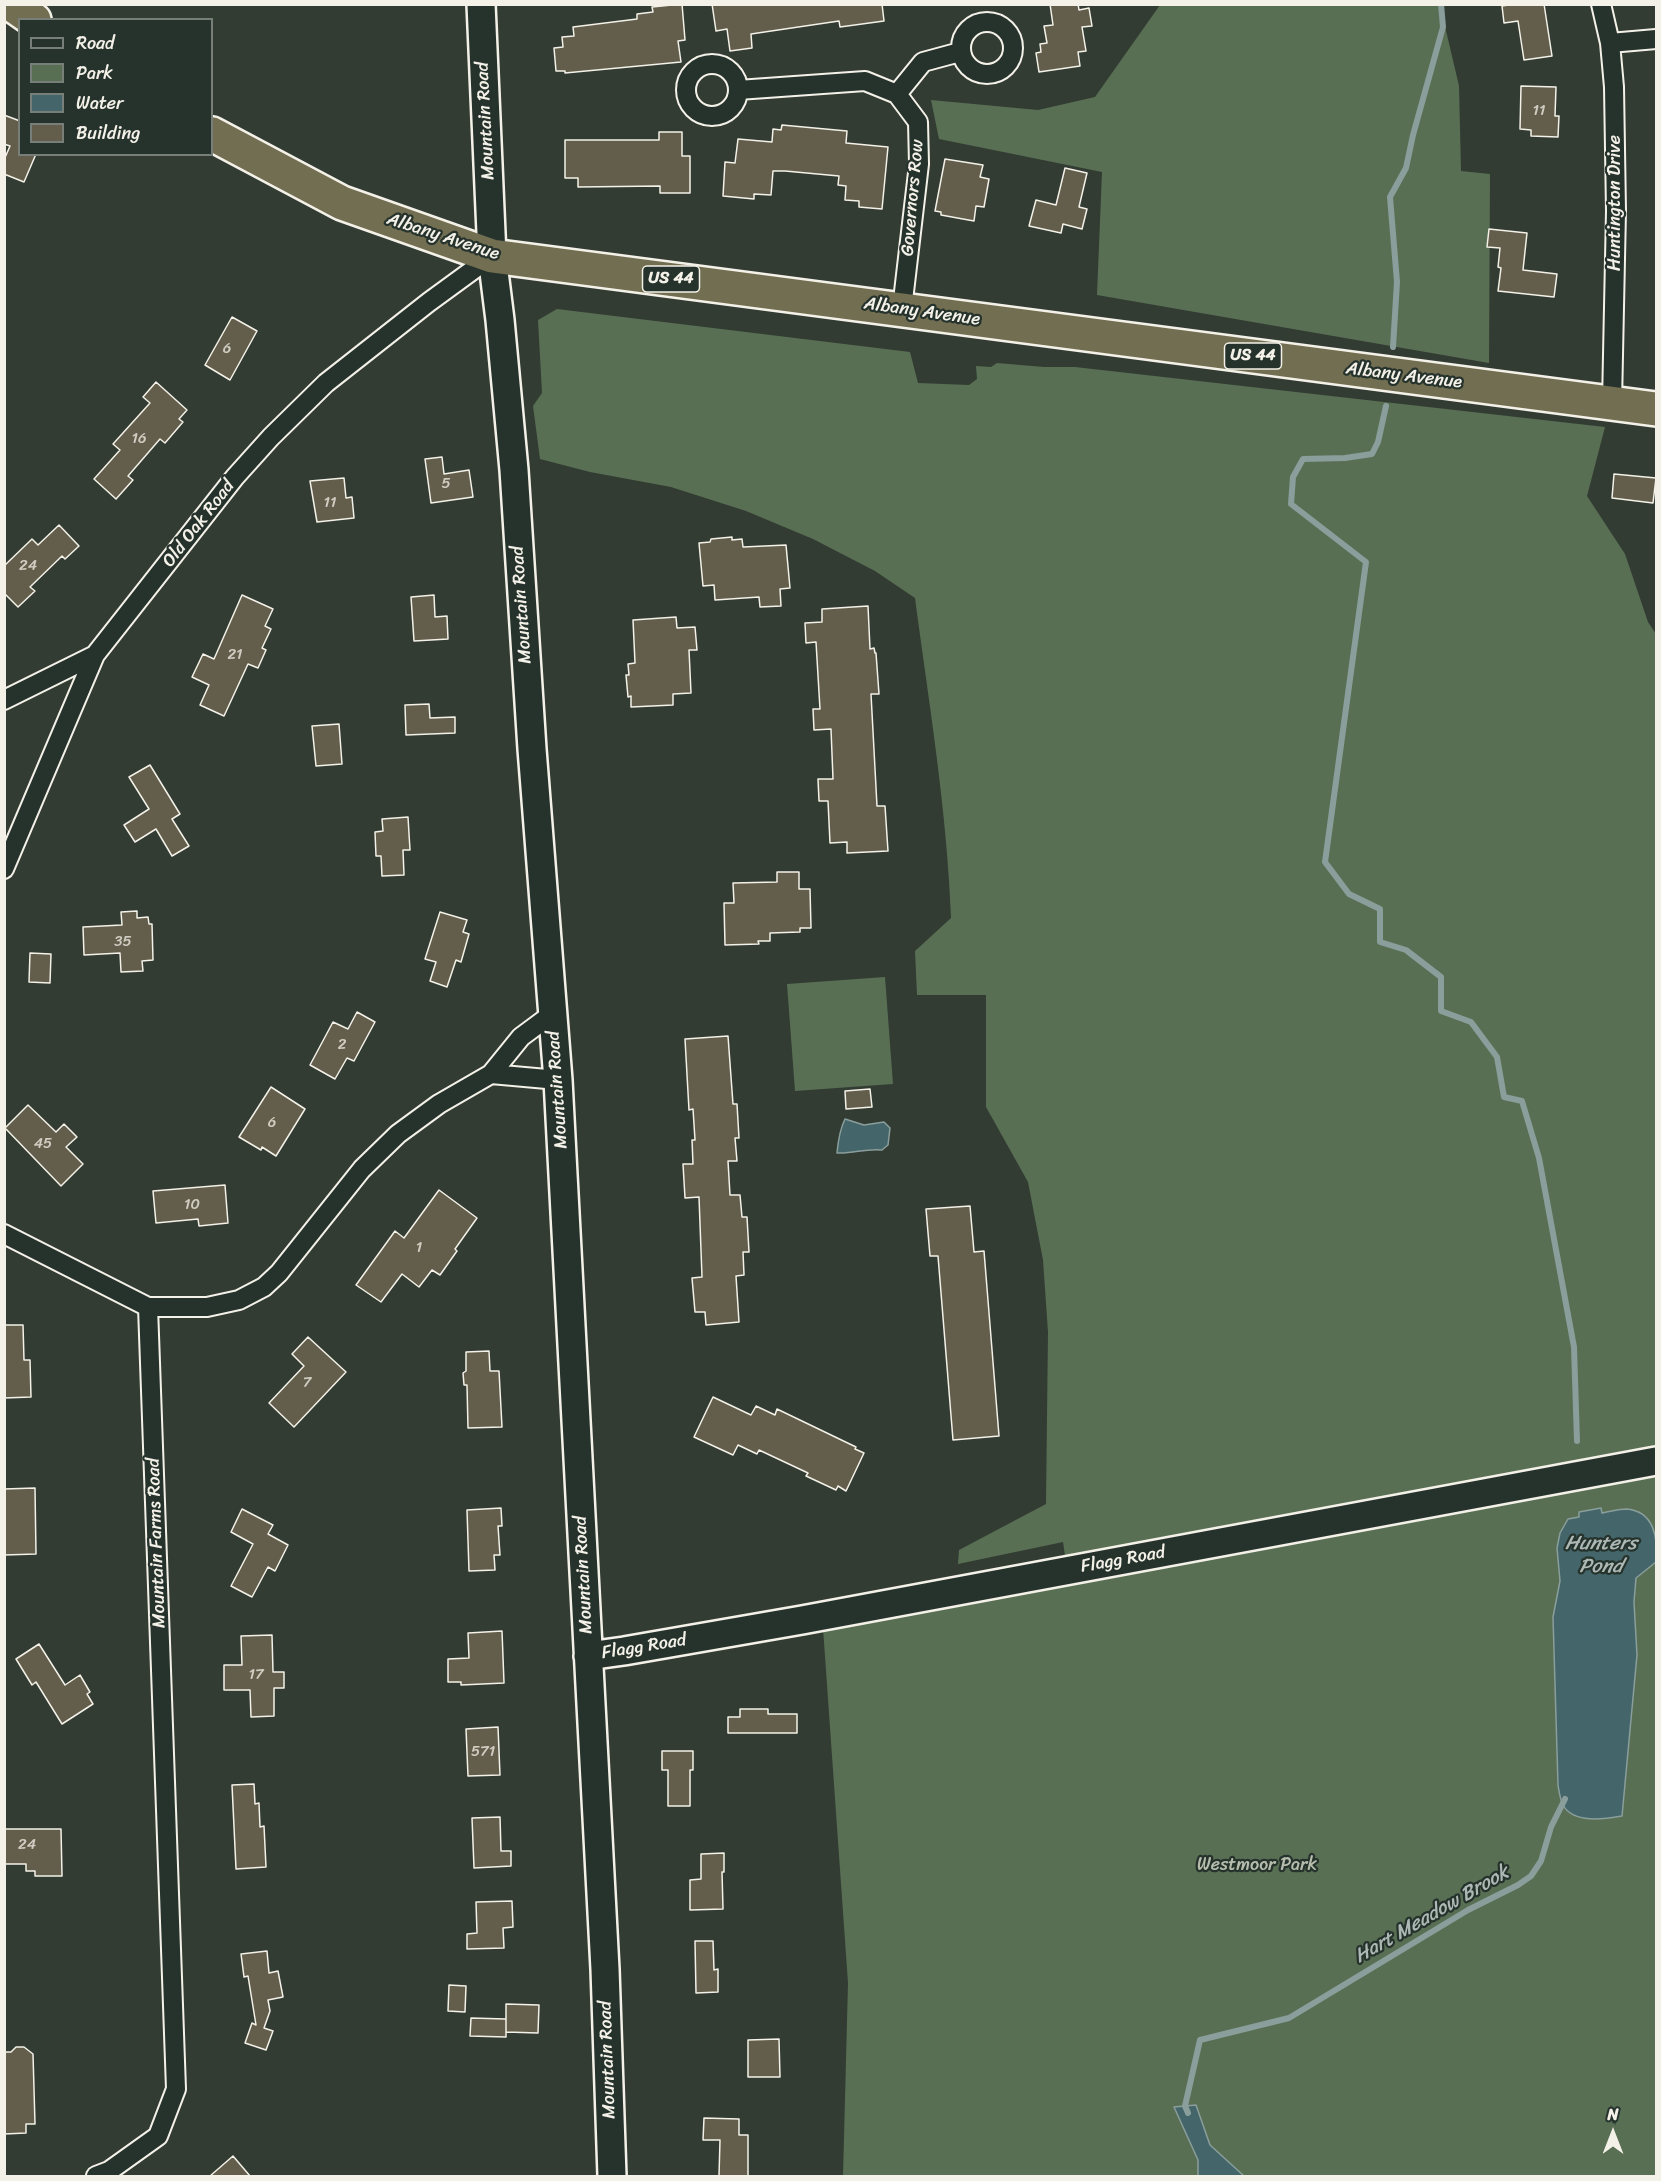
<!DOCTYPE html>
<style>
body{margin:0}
#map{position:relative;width:1661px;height:2181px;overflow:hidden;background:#323c33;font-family:Sriracha,sans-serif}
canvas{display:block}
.frame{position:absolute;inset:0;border:6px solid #f4f1e8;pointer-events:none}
.legend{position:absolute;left:18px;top:18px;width:195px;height:138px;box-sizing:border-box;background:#26332d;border:2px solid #787f78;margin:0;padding:8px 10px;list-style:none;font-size:18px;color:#f4f1e8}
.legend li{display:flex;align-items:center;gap:12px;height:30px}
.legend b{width:30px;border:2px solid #787f78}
.north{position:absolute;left:1583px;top:2103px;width:60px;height:60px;-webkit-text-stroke:4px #26332d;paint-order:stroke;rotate:0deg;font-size:16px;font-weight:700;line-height:24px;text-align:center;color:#f4f1e8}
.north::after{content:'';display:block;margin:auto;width:21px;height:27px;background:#f4f1e8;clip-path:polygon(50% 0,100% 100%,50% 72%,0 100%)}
</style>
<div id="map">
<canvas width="1661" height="2181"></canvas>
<div class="frame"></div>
<ul class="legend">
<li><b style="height:8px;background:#26332d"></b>Road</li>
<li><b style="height:16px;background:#596f54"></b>Park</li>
<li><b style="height:16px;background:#44666a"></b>Water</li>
<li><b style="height:16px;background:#625e4b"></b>Building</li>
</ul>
<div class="north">N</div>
</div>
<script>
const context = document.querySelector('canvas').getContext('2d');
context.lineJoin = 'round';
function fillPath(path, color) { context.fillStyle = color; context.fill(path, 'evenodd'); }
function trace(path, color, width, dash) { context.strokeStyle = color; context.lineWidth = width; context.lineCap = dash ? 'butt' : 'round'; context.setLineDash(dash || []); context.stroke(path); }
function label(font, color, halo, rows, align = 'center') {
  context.font = font + ' Sriracha,sans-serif'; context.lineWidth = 4.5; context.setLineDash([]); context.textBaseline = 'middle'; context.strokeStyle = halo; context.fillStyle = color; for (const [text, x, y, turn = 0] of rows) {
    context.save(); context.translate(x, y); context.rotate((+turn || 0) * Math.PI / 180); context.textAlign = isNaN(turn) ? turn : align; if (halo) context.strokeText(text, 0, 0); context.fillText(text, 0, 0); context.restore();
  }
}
fillPath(new Path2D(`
 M1160,5H1440L1459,86L1461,171L1490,174L1489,363L1097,295L1102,172L939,139L931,100L1038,110L1095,97Z
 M557,309L910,352L918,383L969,385L977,379L976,366L991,367L997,363L1044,367H1075L1605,427L1587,496L1625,554L1648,622L1656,634V1450L1452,1490L1065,1556L1063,1542L958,1564L959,1550L1046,1504L1048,1332L1043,1260L1028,1182L986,1107V995H917L915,951L951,918C947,810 929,704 915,598L875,571L813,539L746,511L671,487L590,472L540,459L533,406L542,393L538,320Z
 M885,977L893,1084L795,1091L787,984Z
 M1656,1475V2176H843L848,1983L823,1628Z`), '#596f54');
const water = new Path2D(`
 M845,1119L864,1125L884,1122L890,1128L888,1145L882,1150C866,1148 853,1154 837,1153C838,1142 840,1129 845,1119Z
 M1601,1508L1602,1513C1609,1512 1619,1509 1626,1509C1655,1511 1658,1539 1656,1562L1636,1578L1634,1602L1637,1655L1622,1816C1605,1819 1573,1824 1563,1805C1560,1799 1559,1791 1558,1785L1553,1617L1560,1581L1557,1548L1560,1533L1568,1519L1579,1517V1512Z
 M1196,2105L1210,2145L1244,2176H1198V2160L1174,2107Z`);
fillPath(water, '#44666a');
trace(water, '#8a9e9c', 1.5);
trace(new Path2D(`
 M1393,347L1397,282L1390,197L1406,168L1413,135L1443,27L1441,4
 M1386,406L1378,442L1372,454L1345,458L1303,459L1293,477L1291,504L1366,562L1325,862L1349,894L1380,909V942L1406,950L1441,977V1011L1471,1022L1497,1057L1504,1097L1522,1101L1539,1158L1574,1347L1577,1441
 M1188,2113L1185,2106L1200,2040L1289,2018L1468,1910L1518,1885L1531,1876L1541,1861L1551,1827L1565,1799`), '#8a9e9c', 6);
const building = new Path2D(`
 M682,4L685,40L678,41L681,62L565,73V71H556L554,48L563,47L562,37L574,36L573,27L637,19V14L653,12L652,7Z
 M712,4H882L884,21L840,27L839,21L751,34L752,48L730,51L727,29L716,31Z
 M1050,4H1078L1079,10L1089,8L1092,26L1082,27L1086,51L1078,52L1080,66L1039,72L1036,53L1041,52L1040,44L1047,43L1044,26L1053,25Z
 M1514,4H1544L1552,56L1524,60L1518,21L1504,23L1502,6Z
 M1521,86L1556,87L1555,116H1559L1558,137L1531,136V130L1520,129Z
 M4,115L20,121V154H36L24,182L4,174V160L10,146L4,144Z
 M782,125L847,131L846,143L888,147L882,209L859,207V201L845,200L846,186L838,185L839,176L785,171H773L771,195L754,194V199L723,196L725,162L735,163L738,139L772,142L773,129L781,130Z
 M659,132H682V156H690V193H660V186L578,187V178H565V140H659Z
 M945,159L983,165L980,177L989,179L984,207L976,206L974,221L941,215V212L935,211Z
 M1065,168L1087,173L1079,207L1087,209L1082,229L1063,224L1061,233L1029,226L1036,200L1056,205Z
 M1489,229L1527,233L1523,270L1557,274L1554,297L1498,291L1501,268L1498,267L1500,248L1487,247Z
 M232,317L257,331L230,380L205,365Z
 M156,382L187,410L179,419L183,422L165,443L160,439L128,476L133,480L116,499L94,479L120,450L113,444L150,403L143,397Z
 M442,457L444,474L469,470L473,497L431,503L425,459Z
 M1614,474L1656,478L1653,503L1612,498Z
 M344,478L346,498L352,497L354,518L317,522L310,481Z
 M59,525L79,546L65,559L62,556L30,587L35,591L18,607L4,593V566L32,539L38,545Z
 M732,537V540L742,539L743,547L786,545L790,588L780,589L781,606L760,607L759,597L715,600L714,585L703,586L699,543L710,542L711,539Z
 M242,595L273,609L265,626L271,629L262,648L266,650L258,668L248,664L224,716L200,705L209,685L192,677L203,654L214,659Z
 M434,595L435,617L447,616L448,639L414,641L411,597Z
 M868,606L870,649L874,648L875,653H876L879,694H871L877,806H885L888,851L847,853V842L830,843L828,801H819L818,779H833L831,729L814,730L813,709H820L816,642L806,643L805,623L822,622V609Z
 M676,617L677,628L695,627L697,650H689L691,693L673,694V705L631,707V696L628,697L626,675H629L628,664L635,663L633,620Z
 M429,704L430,718L455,717V733L406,735L405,705Z
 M339,724L342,764L316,766L312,726Z
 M150,765L180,814L172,819L189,846L172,856L156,829L135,842L124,825L149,809L129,777Z
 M408,817L410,850H403L404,875L382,876L381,856H376L375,832L383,831L382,819Z
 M777,872H799V889H810L811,928H800V932L770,933V941H758L759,944L725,945L724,903H734L733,883L777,882Z
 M137,911V918L148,917L149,924H152L153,960L142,961L143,971L121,972L120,953L84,955L83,927L122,925L121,912Z
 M440,912L467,920L463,932L469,934L461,962L456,960L447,987L430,981L436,962L425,959Z
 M30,953L51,954L50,983L29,982Z
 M357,1012L375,1022L354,1061L347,1058L335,1079L310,1065L333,1022L348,1029Z
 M728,1036L733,1104H737L739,1138H735L737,1161H728L730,1195H740L742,1217H747L749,1252H743L744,1275L736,1276L739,1322L706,1325L705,1312H695L692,1278L702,1277L699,1197L685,1198L683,1164H693L692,1140H695L693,1109L689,1110L685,1039Z
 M271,1087L305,1109L276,1156L262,1147L261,1150L239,1137Z
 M870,1089L872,1107L846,1109L845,1091Z
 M28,1105L56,1132L64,1124L77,1137L66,1147L83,1164L61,1186L5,1128Z
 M225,1185L228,1223L199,1226L198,1219L156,1223L153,1191Z
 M439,1190L477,1218L455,1249L457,1251L440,1275L432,1270L419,1287L402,1274L381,1302L356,1285L395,1231L404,1238Z
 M970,1206L974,1252L984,1251L999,1436L953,1440L938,1256H930L926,1209Z
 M4,1325H23L24,1360H30L31,1397L4,1398Z
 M308,1337L346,1372L294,1427L269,1403L304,1366L292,1354Z
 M489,1351L490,1371H499L502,1427L468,1428L467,1385H464L463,1373L466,1371V1352Z
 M713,1397L751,1415L756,1406L775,1415L777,1409L856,1447L855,1449L864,1453L846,1491L838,1486L836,1490L806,1476L808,1473L759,1450L757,1454L738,1445L733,1455L694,1437Z
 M35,1488L36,1554L4,1555V1489Z
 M501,1508L502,1526H498L500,1555H494L495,1570L469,1571L467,1510Z
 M242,1509L273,1525L268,1534L288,1545L275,1571L268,1567L252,1597L231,1586L253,1544L231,1532Z
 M502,1631L504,1683L461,1685V1682H448V1659L469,1658L468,1633Z
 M272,1635L273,1672H284V1688H274V1716L251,1717L250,1690H224V1665H242L241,1636Z
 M39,1644L65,1685L80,1675L90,1692L87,1694L93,1704L62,1724L36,1682L32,1685L16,1659Z
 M740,1709H768V1714H797V1733H728V1717H740Z
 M498,1727L500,1775L468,1776L466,1729Z
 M662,1751H693V1770H690V1806H668V1770H662Z
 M254,1784L255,1804L259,1803L260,1827L264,1826L266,1867L236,1869L232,1785Z
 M500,1817L501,1851H511V1866L474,1868L472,1818Z
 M4,1829H61L62,1876H35V1871H26V1864H4Z
 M724,1853V1872H722L723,1909L690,1910V1880L701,1879V1854Z
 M512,1901L513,1927L503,1928L504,1948L467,1949V1934L477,1933L476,1902Z
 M695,1941H713L714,1970L718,1969V1992L696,1993Z
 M267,1951L269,1973L278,1971L283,1997L268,2000L270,2011L264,2028L273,2031L266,2050L245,2043L252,2023L256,2025L248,1976L244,1977L241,1954Z
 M449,1985L466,1986L465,2012L448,2011Z
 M506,2004L539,2005L538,2033L506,2032Z
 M471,2018L506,2019V2037L470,2036Z
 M779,2039L780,2077H748V2040Z
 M16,2047H24L33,2054L35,2124H26V2133L4,2134V2052H11Z
 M704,2118L739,2119V2135H748V2176H719L720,2140H703Z
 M233,2156L250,2176H210Z`);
fillPath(building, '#625e4b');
trace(building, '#f4f1e8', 1.5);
const street = new Path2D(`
 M1601,4L1610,43L1614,87L1616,211L1612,403
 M961 48a26 26 0 1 1 52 0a26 26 0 1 1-52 0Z
 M1610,43L1656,39
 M686 90a26 26 0 1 1 52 0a26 26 0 1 1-52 0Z
 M738,90L865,81L897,94L918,122L919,164L902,309
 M897,94L923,62L960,52
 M4,700L95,655
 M4,869L95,655L235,477L271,437L326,383L429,302L492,256
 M491,1074L558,1080
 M4,1234L148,1307H207L239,1300L264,1287L279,1273L362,1169L398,1134L439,1104L491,1074L521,1037L552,1014
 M96,2176L109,2171L158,2136L176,2089L148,1307`);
const secondary = new Path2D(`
 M481,4L492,256L500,320L514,470L532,749L558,1080L605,1969L612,2176
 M588,1656L624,1651L802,1620L1656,1461`);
const highway = new Path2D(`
 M11,4L34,20
 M212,134L342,203L492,256L1656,409`);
trace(street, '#f4f1e8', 22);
trace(secondary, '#f4f1e8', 32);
trace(highway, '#f4f1e8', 38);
trace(street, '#26332d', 18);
trace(secondary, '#26332d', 27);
trace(highway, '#726e52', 33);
label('15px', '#d0ccc1', null, [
 ["11",1539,111],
 ["6",227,349],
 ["16",139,439],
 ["5",446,484],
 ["11",330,503],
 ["24",28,566],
 ["21",235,655],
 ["35",123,942],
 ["2",342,1045],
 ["6",272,1123],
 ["45",43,1144],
 ["10",192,1205],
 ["1",419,1248],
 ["7",307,1383],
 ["17",256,1675],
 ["571",483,1752],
 ["24",27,1845]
]);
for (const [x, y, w] of [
 [671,279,57],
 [1253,356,57]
]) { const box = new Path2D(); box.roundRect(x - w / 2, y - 13, w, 26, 4.5); context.fillStyle = '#26332d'; context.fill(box); trace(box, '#f4f1e8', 1.5); }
label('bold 16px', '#f4f1e8', null, [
 ["US 44",671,279],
 ["US 44",1253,356]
]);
label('18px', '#f4f1e8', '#26332d', [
 ["Mountain Road",486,121,-93],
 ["Governors Row",913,198,-85],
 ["Huntington Drive",1615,203,-90],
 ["Albany Avenue",443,237,18],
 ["Albany Avenue",922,312,8],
 ["Albany Avenue",1404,376,7],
 ["Old Oak Road",199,524,-52],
 ["Mountain Road",522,605,-94],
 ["Mountain Road",558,1090,-94],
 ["Mountain Farms Road",157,1543,-92],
 ["Flagg Road",1123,1560,-10],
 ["Mountain Road",584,1575,-93],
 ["Flagg Road",644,1647,-9],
 ["Mountain Road",608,2060,-92]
]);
label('18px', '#b6bdad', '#26332d', [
 ["Westmoor Park",1257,1865]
]);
label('italic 20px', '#aeb9b6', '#26332d', [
 ["Hunters",1601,1544],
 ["Pond",1601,1567],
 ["Hart Meadow Brook",1432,1915,-30]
]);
</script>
